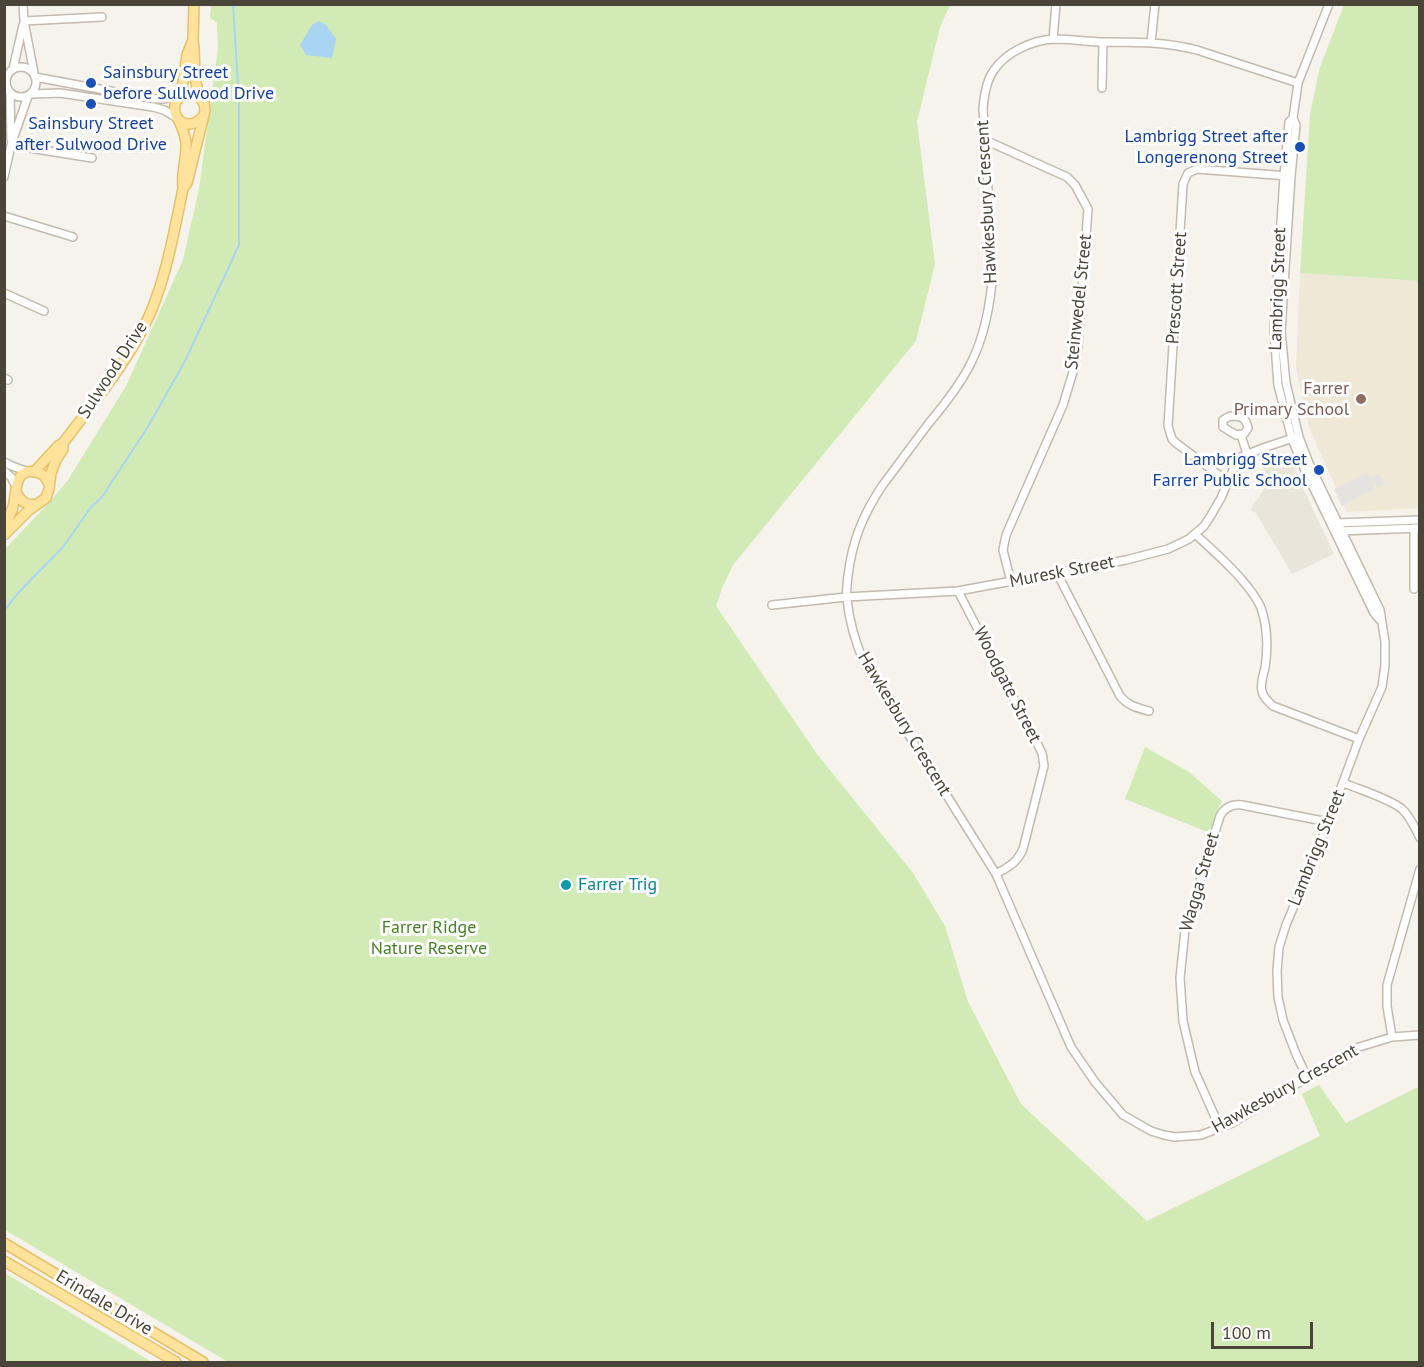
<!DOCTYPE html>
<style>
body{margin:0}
#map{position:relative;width:1424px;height:1367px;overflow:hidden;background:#f6f3ec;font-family:"PT Sans",sans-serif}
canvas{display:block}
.frame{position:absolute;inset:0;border:6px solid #4b4439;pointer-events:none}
.scale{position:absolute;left:1211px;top:1322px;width:102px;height:27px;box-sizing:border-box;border:3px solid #4b4439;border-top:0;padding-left:8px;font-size:18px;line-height:21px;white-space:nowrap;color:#4b4439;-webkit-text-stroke:4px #fff;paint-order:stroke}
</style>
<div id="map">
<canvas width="1424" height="1367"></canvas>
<div class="frame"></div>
<div class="scale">100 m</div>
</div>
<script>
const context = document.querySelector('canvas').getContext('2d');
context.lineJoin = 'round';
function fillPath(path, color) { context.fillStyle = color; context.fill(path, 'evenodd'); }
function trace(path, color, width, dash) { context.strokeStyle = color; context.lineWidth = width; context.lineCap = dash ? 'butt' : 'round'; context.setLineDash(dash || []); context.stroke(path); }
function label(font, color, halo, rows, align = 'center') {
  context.font = font + ' "PT Sans",sans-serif'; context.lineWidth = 6; context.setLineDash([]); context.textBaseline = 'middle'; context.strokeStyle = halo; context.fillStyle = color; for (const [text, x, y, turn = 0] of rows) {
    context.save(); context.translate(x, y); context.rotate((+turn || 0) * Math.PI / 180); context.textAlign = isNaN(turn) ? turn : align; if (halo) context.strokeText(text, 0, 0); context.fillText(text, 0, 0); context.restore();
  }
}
fillPath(new Path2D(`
 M1285,452L1288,456L1334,554L1292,574L1256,513L1250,510L1267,485L1266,474L1259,460Z`), '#eae5da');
fillPath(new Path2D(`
 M1300,273L1419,281V508L1347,512L1310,430L1296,368Z`), '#efe8d6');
fillPath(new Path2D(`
 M211,5H950L940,27L917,122L935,264L916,341L733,565L723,586L716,606L817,754L913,873L945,926L968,1002L1021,1104L1147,1221L1320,1136L1302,1094L1319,1085L1346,1123L1416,1088H1419V1362H228L5,1230V549L46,506L68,480L126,386L183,260L199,189L218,47L217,23L210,18Z
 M1344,5H1419V281L1300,273L1310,114L1320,67Z
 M1145,747L1189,772L1222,801L1216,814L1210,833L1125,799Z
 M5,1273L152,1362H5Z`), '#d2eab5');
fillPath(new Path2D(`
 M1367,473L1370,478L1379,474L1384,484L1378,487L1376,484L1373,485L1375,489L1342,506L1334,489Z`), '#e5e3e0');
fillPath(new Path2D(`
 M319,21L326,25L336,39L332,58L306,55L300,45L312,25Z`), '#a9d4f2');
trace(new Path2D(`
 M4,611L18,593L63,547L91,507L102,497L149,425L185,361L239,245V101L233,4`), '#a9d4f2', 2);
const minor = new Path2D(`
 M23,4L24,21L34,73
 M1329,4L1298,83L1293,118L1289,122L1284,176L1274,331L1278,385L1292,439L1303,466L1374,613L1380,620
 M24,21L102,17
 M1053,39L1056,4
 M1151,42L1155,4
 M6 82a15 15 0 1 1 30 0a15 15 0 1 1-30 0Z
 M13,69L23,25
 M35,77L153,99H164L180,95
 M1298,83L1197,50C1166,42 1137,42 1105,42C1088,42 1071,39 1054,39C1033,40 1006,52 994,70C986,81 984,96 983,109L993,269C991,301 986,333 971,363C960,385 945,404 929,423C913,444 898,465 882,486C863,515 852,541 848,576C847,583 846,591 847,599C849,621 856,644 865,665L996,874L1071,1047L1095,1082L1123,1115L1151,1131L1164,1135L1175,1137L1201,1135L1232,1123L1356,1048L1392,1037L1420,1035
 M1102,88L1103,42
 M10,93L11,139
 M31,94L60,93L153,107L164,110L177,118
 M1293,118L1296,125L1291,176L1281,331L1286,383L1299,437L1309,463L1380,610L1385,642V665L1382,687L1359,739L1323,836L1286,925L1279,947L1277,971L1278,997L1283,1020L1296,1054L1307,1077
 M985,140L1067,177L1075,185L1088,209L1078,345L1073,372L1063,405L1006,535L1003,550L1011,582
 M11,145L92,158
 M4,177L11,145L28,96
 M4,216L73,237
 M4,293L44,311
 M4,378L8,380
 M1230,416C1240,416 1246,417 1248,428L1244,434L1236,435L1223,427V420Z
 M1241,435L1247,454
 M4,462L12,466L29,472
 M4,471L11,477L16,486
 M1227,481L1176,443L1172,439L1168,426L1183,184L1188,173L1197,169L1288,176
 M1336,523L1420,520
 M1414,528V589
 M1338,531L1420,528
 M1196,535C1215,552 1251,584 1261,608C1268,628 1268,648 1265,668C1263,676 1260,683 1262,691C1263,698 1269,702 1273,706L1359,739
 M1057,573L1120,696C1128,706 1138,708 1149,711
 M958,591L1042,753L1044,766L1023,849C1017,863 1008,867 996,874
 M772,605L846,597L958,591L1126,560L1168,549L1189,539L1204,526L1210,517L1221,498L1235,465L1241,457L1263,448L1296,437
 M1344,783C1360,790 1388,798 1402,809C1410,816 1415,828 1420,838
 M1392,1037L1387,1006V985L1420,869
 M1220,1128L1195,1072L1183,1021L1180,978L1185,930L1220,816C1225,807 1232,804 1242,805L1328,822`);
const major = new Path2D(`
 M194,4L193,40L194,48L195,78L199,96
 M181,95L187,55L192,42
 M178,119C182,127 185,134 186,143C187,157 181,172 183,187
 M34,472L58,446L63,443C94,402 129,361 150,314C167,274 174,231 183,189L187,183L205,111L204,103L196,94L185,93L176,101C169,122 191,133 204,115
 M17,494C22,503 28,506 38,504
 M4,524C8,519 11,513 13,507C17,494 13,468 35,472C43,473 46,478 49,484
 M4,535L29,510L46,498L49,489L51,473L56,460L63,449V443
 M4,1243L203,1362
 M4,1261L176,1362`);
trace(minor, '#c2bbae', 10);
trace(major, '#e6c16a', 12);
trace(minor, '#fff', 7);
trace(major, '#ffe39c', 9);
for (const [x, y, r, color] of [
 [91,83,6,"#1a4fb4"],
 [91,104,6,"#1a4fb4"],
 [1300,147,6,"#1a4fb4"],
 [1361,399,6,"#8d6e63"],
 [1319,470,6,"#1a4fb4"],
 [566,885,6,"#0f9aa8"]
]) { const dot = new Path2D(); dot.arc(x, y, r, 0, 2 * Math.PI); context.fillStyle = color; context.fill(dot); trace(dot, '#fff', 2); }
label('18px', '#164399', '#fff', [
 ["Sainsbury Street",103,73,"left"],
 ["before Sullwood Drive",103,94,"left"],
 ["Sainsbury Street",91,124,"center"],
 ["after Sulwood Drive",91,145,"center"],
 ["Lambrigg Street after",1288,137],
 ["Longerenong Street",1288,158],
 ["Lambrigg Street",1307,460],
 ["Farrer Public School",1307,481]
], 'right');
label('18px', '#4b4439', '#fff', [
 ["Hawkesbury Crescent",987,202,-93],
 ["Prescott Street",1177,288,-86],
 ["Lambrigg Street",1278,289,-88],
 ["Steinwedel Street",1079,302,-84],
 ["Sulwood Drive",113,370,-57],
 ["Muresk Street",1062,572,-11],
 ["Woodgate Street",1007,685,63],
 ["Hawkesbury Crescent",904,724,59],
 ["Lambrigg Street",1317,848,-68],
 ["Wagga Street",1200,882,-74],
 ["Hawkesbury Crescent",1285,1089,-29],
 ["Erindale Drive",104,1303,31]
]);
label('18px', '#785e54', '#fff', [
 ["Farrer",1349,389],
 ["Primary School",1349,410]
], 'right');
label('18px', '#0d838f', '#fff', [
 ["Farrer Trig",578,885]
], 'left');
label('18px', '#4a7f2a', '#fff', [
 ["Farrer Ridge",429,928],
 ["Nature Reserve",429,949]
]);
</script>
